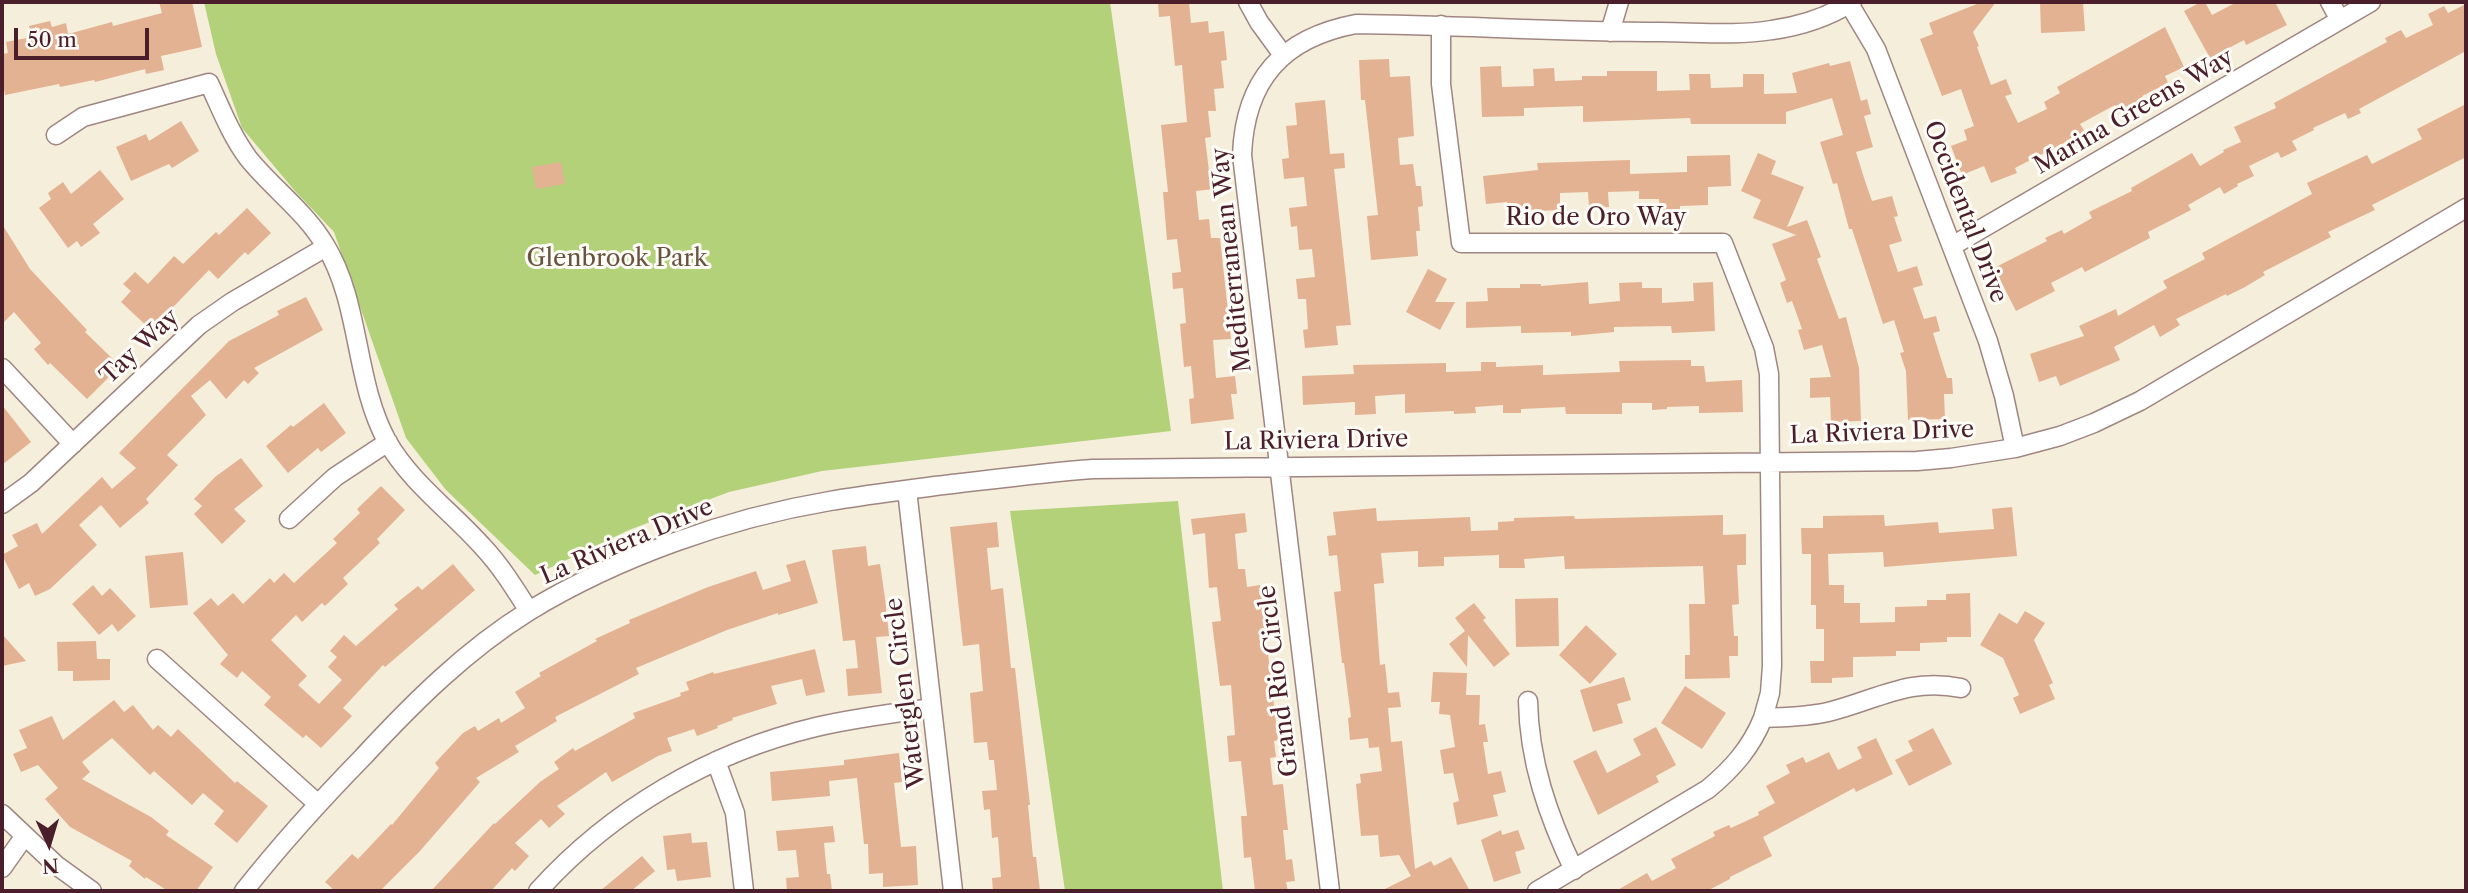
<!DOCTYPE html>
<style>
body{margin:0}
#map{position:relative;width:2468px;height:893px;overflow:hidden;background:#f5eeda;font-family:"Libre Caslon Text",serif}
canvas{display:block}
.frame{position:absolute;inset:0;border:4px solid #4a1f2b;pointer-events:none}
.north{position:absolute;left:14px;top:809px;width:70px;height:70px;-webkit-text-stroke:5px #fdfcf7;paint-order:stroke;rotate:176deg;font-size:19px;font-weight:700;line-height:28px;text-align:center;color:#4a1f2b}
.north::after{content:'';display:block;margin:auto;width:24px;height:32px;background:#4a1f2b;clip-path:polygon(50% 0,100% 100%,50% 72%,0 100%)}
.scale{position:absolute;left:14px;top:28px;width:135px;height:32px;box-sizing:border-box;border:4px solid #4a1f2b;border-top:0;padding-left:9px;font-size:21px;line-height:24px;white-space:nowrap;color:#4a1f2b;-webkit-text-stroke:5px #fdfcf7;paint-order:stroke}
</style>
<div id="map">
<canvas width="2468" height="893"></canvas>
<div class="frame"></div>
<div class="north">N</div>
<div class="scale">50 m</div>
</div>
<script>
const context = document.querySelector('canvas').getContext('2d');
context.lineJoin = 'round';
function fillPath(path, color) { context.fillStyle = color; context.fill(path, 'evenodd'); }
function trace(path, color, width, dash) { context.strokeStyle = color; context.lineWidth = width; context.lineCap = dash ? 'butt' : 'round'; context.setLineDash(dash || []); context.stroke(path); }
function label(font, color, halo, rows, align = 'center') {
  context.font = font + ' "Libre Caslon Text",serif'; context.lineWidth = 6; context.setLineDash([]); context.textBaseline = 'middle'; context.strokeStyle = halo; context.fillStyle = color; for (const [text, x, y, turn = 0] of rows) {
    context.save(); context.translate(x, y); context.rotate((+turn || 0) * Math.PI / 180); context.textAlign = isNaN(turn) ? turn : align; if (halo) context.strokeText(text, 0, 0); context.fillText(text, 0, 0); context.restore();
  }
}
fillPath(new Path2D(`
 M204,2H1110L1171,431L822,471L729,492L629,530L535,575L446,490L406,438L334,232L295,191L242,128L216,54Z
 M1178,501L1223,891H1065L1010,511Z`), '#b2d178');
fillPath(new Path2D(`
 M159,2H192L202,47L161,56L164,70L146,74L145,69L95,82L94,80L60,87L59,84L5,95L2,79V54L8,53L6,42L32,37L29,26L50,21L52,27L66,23L68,34L112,22L113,26L162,13Z
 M1158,2H1189L1191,23L1208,21L1209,33L1224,31L1227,60L1221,61L1224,88L1214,89L1216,111H1208L1211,137L1205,138L1209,171L1212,170L1214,189L1196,191L1199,220L1209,219L1211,238H1220L1231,339L1213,340L1216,378L1235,376L1237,394H1231L1234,419L1191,424L1189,399L1194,398L1191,366L1184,367L1180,324L1186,323L1183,288L1173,289L1172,273L1181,272L1177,239L1167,240L1163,192H1168L1161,125L1187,122L1182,65L1175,66L1170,16L1159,17Z
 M1982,2H1996L1973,32L1979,46L1977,47L1991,85L2006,79L2012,94L2005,96L2018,123L2047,109L2044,102L2060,93L2057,87L2165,27L2184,67L2165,76L2168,83L2142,96L2144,98L2118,111L2115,105L2080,124L2085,132L2015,168L2017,173L1991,183L1984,166L1962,175L1951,146L1967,140L1964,130L1974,126L1961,89L1942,96L1920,39L1933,34L1929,23Z
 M2040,2H2083L2085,31L2041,33Z
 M2201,2H2205L2212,15L2237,2H2275L2287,25L2246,45L2244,40L2210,58L2184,11Z
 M2466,4V51L2359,109L2361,113L2348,119L2345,113L2313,128L2314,130L2292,141L2297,150L2281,158L2278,152L2249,166L2254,176L2237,184L2238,186L2224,194L2220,187L2188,205L2191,210L2148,232L2150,238L2085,272L2082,267L2051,283L2055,291L2016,311L1994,268L2047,241L2045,238L2062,230L2064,234L2092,218L2089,212L2132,191L2131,188L2192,153L2200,166L2224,152L2223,150L2241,142L2234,127L2276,108L2274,103L2387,42L2385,38L2401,30L2406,38L2433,25L2428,14L2444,6L2448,13Z
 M1389,59L1390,77L1410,76L1414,136L1398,138L1400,165L1413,164L1416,186H1421L1423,206L1418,207L1420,231H1416L1418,256L1371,260L1367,216L1378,215L1365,100H1361L1359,60Z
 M1850,61L1861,101L1867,99L1871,114L1864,116L1873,147L1856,152L1865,181L1872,201L1892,196L1898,216L1894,217L1902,241L1889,245L1898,272L1917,266L1923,285L1913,288L1924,319L1936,316L1940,331L1933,333L1947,378H1952L1953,394H1944L1945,419L1908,420L1906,371L1900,353L1904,352L1894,320L1883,324L1852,229H1849L1837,183L1833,184L1820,142L1843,135L1832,98L1786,112V124H1691L1690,118L1583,122V106L1524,108V116L1482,117L1480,67L1501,66L1502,87L1534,86L1533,69L1554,68L1555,81L1582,80V76H1607V71H1657V91L1690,90L1689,74H1710L1711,88L1743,87V74H1764V94L1797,93L1792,73L1829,63L1830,66Z
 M1325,100L1330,154L1344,153L1345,168L1334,169L1351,325L1336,326L1338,345L1305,348L1303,330L1308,329L1306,299H1298L1296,279L1315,277L1312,249L1299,250L1297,226L1291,227L1289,208L1307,206L1304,177L1284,179L1282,159L1289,158L1286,126L1297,125L1295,103Z
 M2466,104V157L2372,205L2375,210L2328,232L2331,237L2263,272L2265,275L2245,287L2227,296L2226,294L2176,319L2180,325L2160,337L2154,325L2114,347L2120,360L2060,386L2056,376L2039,382L2030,354L2084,336L2079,326L2116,309L2118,316L2167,288L2163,281L2205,259L2202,253L2312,194L2307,183L2367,155L2372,164L2422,139L2417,129Z
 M181,121L199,151L172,168L169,164L131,181L116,147L146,134L149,141Z
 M1758,153L1776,161L1771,174L1804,187L1787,227L1807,220L1821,257L1817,259L1839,319L1846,317L1859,368L1861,421L1831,422L1830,397L1810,398V378L1831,377L1822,345L1804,350L1798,330L1802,329L1792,301L1787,303L1780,283L1786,280L1772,244L1796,235L1753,218L1761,200L1741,191Z
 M1730,155L1731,186L1708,187V205L1680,206V211L1660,212L1659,199H1639V191L1608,192L1609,207L1589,208L1588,192L1560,193V210L1539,211V209L1509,212L1507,202L1486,204L1483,176L1538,170L1537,163L1630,160V174L1687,172V156Z
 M561,162L565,184L536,189L532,167Z
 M100,170L124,199L93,224L100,233L81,247L77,241L68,248L39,208L51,199L48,193L63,182L71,194Z
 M247,208L271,233L248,255L245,252L218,279L209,270L151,330L121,302L131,291L123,284L135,272L148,284L174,256L183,264L216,232L219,235Z
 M2,224L30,269L87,330L85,332L120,366L87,399L50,363L48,365L34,349L41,343L14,312L2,324Z
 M1428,269L1447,279L1435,302H1455L1440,330L1406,312Z
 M1588,282L1589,304L1620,301L1619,283L1642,282V288H1662V303L1694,301L1693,283L1713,282L1715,331L1672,333L1671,326L1614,327V332L1571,336V332L1521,333V326L1466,328V302L1488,301L1487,288H1520V284H1541V286Z
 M306,297L323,330L254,368L259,373L248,384L244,380L226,399L210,380L191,396L206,415L167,455L178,465L146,499L149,503L120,528L101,505L79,525L97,545L50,589L35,596L29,583L19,589L2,555L18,546L12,535L37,523L42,534L102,477L112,489L136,468L119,453L229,341L279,315L277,311Z
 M1691,360V366H1704L1706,382L1742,380L1743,412L1699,413V406L1667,407V409L1652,410V403H1622V414H1566L1565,407L1521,409V413H1503V405L1475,407L1476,413L1454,414V411L1405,413V394L1375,396L1376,414L1355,415V402L1303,405L1302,376L1354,374L1353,365L1446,363V372L1481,371V362H1496V367L1543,365V375L1620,372L1619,361Z
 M324,403L346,433L321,452L318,448L288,473L266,446L291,425L293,427Z
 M2,405L31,442L2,465Z
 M241,458L263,486L234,509L246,521L222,544L194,514L202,506L194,499L215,477Z
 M381,486L405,510L377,539L380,543L343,578L348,584L325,606L322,603L302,622L296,615L271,640L307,676L298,685L319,704L342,680L328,667L337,657L330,651L344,635L356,646L398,609L394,605L418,586L422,590L453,564L475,590L385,667L383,665L343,708L352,716L321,748L306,735L303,738L264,705L271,697L242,671L237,678L220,664L228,655L193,613L211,598L218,606L233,593L243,604L270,578L274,583L284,573L294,583L337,543L333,539L360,513L357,509Z
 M2012,507L2017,556L1884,567L1883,552L1828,554L1829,585H1844V603H1860V623L1895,622V607L1927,606V600H1946V594L1970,593L1971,637H1947V642L1920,643V651H1896V656L1853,657V677L1832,678V683H1811L1810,661H1824V629H1816V605H1811V554H1802L1801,528H1823V516L1884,515L1885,526L1938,522L1939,533L1994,529L1992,509Z
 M1376,508L1377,521L1470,517L1471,531L1498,530V522L1514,521V518L1574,516L1575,519L1723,515V535L1746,534V565H1737L1739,604L1732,605L1734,636H1738V656H1729L1730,678L1685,679V655H1690L1689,604H1705L1703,566L1565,569L1564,556L1524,559L1525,568H1499V555L1444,557V566L1418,567V551L1381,553L1384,583L1374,584L1380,665L1385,664L1388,693L1399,692L1401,707L1388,708L1391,742L1402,741L1415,869L1431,861L1434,866L1451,857L1470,891H1381L1411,876L1399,855L1380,857L1378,835L1361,836L1356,784L1361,783L1360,774L1382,771L1379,747L1369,748L1368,738L1350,740L1348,718L1351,717L1344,663H1342L1334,592L1341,591L1337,555L1329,556L1327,536L1336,535L1333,512Z
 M1245,513L1247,532L1235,534L1238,569H1245L1247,587L1260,585L1278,740L1274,741L1276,757L1270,758L1273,785L1283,784L1288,830H1283L1286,860L1292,859L1295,881L1286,882L1288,891H1255L1251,857L1244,858L1241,816H1247L1241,761L1229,762L1227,736L1235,735L1231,685L1220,686L1212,622L1221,621L1217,587L1209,588L1205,533L1193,535L1191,519Z
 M997,522L999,547L987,548L991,590L1003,588L1011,668H1015L1030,805H1028L1033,857H1036L1040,891H993L992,878L1001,877L998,837L992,838L990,809L984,810L982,791L997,790L994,760H989L987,742L974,743L970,693L983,691L979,644L963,646L950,527Z
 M866,546L868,566L880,564L885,598L889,636L876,637L882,693L848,696L846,669L858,668L855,640L843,641L832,550Z
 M183,552L188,605L150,608L145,556Z
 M805,560L818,603L778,615V613L727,630L636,668L639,674L555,717L557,721L515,746L519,752L476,778L480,782L420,851L380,891H335L325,882L352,854L358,859L391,824L392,825L439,768L435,763L463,733L475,726L478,731L499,718L501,723L525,708L515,692L541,676L539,673L597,641L595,639L630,623L629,620L708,587L756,571L763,590L791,581L786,565Z
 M93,585L102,596L110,588L136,616L118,632L112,624L99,635L72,604Z
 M1558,598L1559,646L1516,647L1515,599Z
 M1474,603L1486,618L1483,620L1510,654L1494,667L1468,635L1467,667L1449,644L1465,631L1455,618Z
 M2025,611L2045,623L2034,640L2053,683L2049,685L2055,699L2020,714L2013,698L2019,695L2003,658L1980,645L1999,613L2017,624Z
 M1586,625L1617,654L1590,684L1559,655Z
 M2,634L26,661L2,666Z
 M96,641L97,659H110V680L73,681V671H58L57,642Z
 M815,649L825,692L806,696L802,679L771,686L777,704L732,718L733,720L717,726L718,728L697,736L694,729L667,738L672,751L658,756L612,782L606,772L557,806L565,814L549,828L541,819L515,843L529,856L515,871L512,868L491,891H431L494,823L495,824L540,782L559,769L554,762L573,748L575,751L635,718L633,713L681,696L680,693L689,690L686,682L713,672L714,674Z
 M1433,672L1467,673L1466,695H1480L1479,725L1485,724L1488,742H1483L1488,774L1501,771L1506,792L1493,795L1498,816L1457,825L1453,803L1459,801L1453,773L1444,774L1440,750L1455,747L1450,715L1439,714L1440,702H1431Z
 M1624,677L1631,700L1617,704L1623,723L1593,732L1580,690Z
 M1685,686L1726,713L1702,749L1661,723Z
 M114,700L124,712L133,705L153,730L158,725L171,737L178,729L235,783L237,781L268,806L237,843L214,824L224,811L203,793L192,805L154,771L150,775L112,738L82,762L90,772L82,779L151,817L169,831L166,835L213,867L196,891H168L146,877L145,879L129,866L132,861L70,827L45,799L58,788L38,765L21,772L13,754L27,748L19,730L52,716L63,740Z
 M1656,727L1676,765L1656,776L1659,782L1598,815L1573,761L1596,750L1607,773L1641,755L1633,739Z
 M1933,728L1952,764L1909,786L1895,760L1913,751L1908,741Z
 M1876,738L1893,774L1856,792L1854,788L1763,837L1772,856L1730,877V879L1707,891H1616L1647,873L1652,881L1676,868L1671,859L1715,836L1713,832L1729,825L1731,828L1759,815L1758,812L1775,803L1766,786L1790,773L1786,765L1803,757L1806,763L1829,752L1838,770L1862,758L1857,747Z
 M899,753L902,782L894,783L901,847L916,846L918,885L883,887V873L869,874L868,844H864L857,778L829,781L830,796L772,801L770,772L844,765V760Z
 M833,826L835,842L824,843L827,874H830L832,891H787L786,878L799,877L796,850L778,851L776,831Z
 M1501,830L1502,835L1518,830L1525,849L1515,852L1521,873L1494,882L1481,840Z
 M691,833L692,843L707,842L711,877L677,881L675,869L667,870L663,836Z
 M642,856L655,871L631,891H600Z`), '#e3b292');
const minor = new Path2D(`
 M1248,2L1259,22L1283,55
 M1848,2L1876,49L1988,341L2004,396L2015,448
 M2330,2L2340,20
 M1441,25V84L1461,243H1723L1764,348L1769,374L1772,666L1770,693L1763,718
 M1610,32L1619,2
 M56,135L83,117L209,83C221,109 231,135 248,158C272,188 305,211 325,245C361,303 354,381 387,441C410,482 452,512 483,547C501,566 515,589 529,611
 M1952,246L2371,2
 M2,368L73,444
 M907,490L953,891
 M2,504L31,483L199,325L232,302L326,247
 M289,519L335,477L388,442
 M157,659L318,804
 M1528,701C1529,761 1548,816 1574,870
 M716,761L735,813L744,891
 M2,814L56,865L92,891
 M2,868L24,837
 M244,891C281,844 321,800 363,757C413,703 466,650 529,611C618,557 728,518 830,501C865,495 900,491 935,486C988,480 1040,473 1093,469L1917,461L1951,458L2015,448L2060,436L2094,423L2140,401L2466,208
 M538,891C611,810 710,752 816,727C854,718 894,713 932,708
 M1330,891L1242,155C1245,80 1282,38 1356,24C1457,25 1559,32 1660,32C1697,32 1736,36 1772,30C1800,26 1828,17 1852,2
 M1537,891L1708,789C1732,769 1751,748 1763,718C1785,717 1807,717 1828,712C1877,700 1909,677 1961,688`);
trace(minor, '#a08682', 21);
trace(minor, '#fff', 18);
label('24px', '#4a1f2b', '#fdfcf7', [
 ["Marina Greens Way",2134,112,-30],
 ["Occidental Drive",1965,212,69],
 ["Rio de Oro Way",1596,218],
 ["Mediterranean Way",1232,260,-96],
 ["Tay Way",140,347,-43],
 ["La Riviera Drive",1882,433,-2],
 ["La Riviera Drive",1316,441,-1],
 ["La Riviera Drive",627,542,-23],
 ["Grand Rio Circle",1279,681,-97],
 ["Waterglen Circle",906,693,-97]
]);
label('24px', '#695442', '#fdfcf7', [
 ["Glenbrook Park",617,259]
]);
</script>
